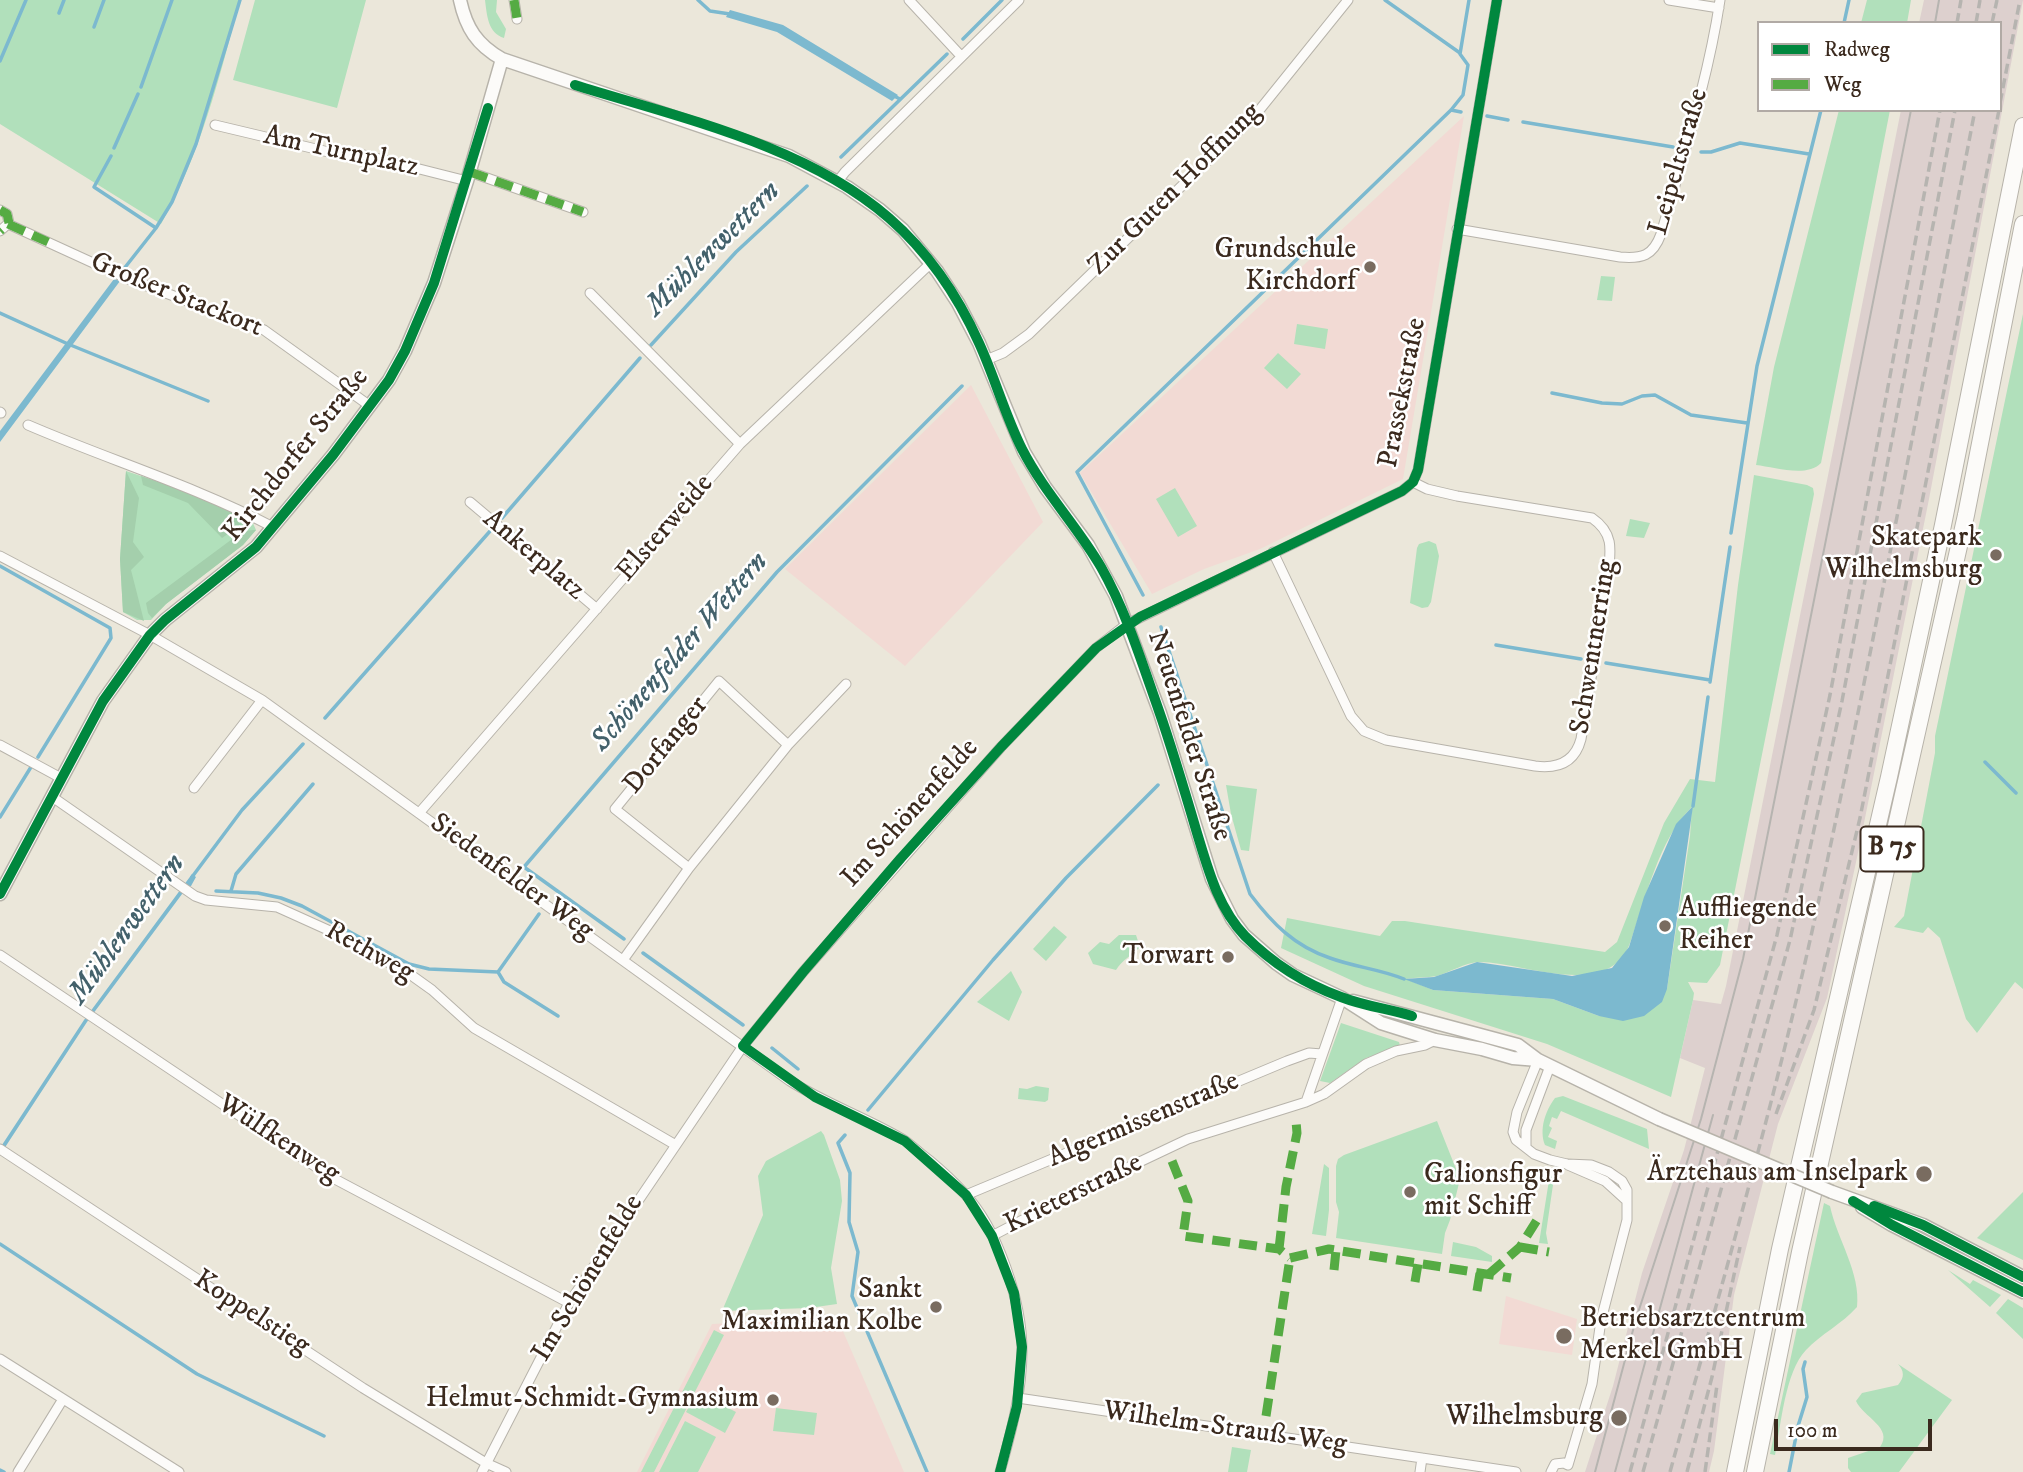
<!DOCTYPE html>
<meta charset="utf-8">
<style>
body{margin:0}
#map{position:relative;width:2023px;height:1472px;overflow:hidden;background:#ebe7da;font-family:"IM FELL DW Pica",serif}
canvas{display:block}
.legend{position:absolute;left:1757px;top:21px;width:245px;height:91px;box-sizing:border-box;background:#fff;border:2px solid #b1aaa5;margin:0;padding:9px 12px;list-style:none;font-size:21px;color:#3b2a1e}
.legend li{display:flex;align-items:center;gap:14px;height:35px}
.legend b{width:35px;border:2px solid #b1aaa5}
.scale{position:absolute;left:1774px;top:1419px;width:158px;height:32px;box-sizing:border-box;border:4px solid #3b2a1e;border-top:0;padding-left:9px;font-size:21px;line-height:24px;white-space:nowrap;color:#3b2a1e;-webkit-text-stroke:5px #fff;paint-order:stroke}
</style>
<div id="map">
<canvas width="2023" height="1472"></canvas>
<ul class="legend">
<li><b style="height:9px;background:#00873e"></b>Radweg</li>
<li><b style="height:9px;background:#55ab43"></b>Weg</li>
</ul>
<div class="scale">100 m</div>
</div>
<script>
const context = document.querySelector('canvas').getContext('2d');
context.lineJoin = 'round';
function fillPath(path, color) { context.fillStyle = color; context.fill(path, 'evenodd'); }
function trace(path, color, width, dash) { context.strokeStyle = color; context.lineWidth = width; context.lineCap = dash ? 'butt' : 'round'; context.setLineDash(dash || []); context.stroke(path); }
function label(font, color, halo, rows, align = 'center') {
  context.font = font + ' "IM FELL DW Pica",serif'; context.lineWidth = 5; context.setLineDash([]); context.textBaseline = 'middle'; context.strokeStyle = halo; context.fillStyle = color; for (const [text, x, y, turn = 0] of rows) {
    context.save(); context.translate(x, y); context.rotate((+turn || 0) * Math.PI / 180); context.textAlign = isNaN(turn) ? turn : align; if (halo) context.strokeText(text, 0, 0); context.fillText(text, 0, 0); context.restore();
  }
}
fillPath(new Path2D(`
 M1464,116L1403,479L1260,549L1204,569L1152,594L1080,473Z
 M971,385L1043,522L905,666L785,569Z
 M1506,1296L1577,1319L1572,1355L1499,1344Z
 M831,1318L842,1329L904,1472H637L712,1324Z`), '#f2dad4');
fillPath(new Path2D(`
 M1924,0H2023L1929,499L1859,848L1827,998L1778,1124L1734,1295L1714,1451L1709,1472H1585L1613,1386L1642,1273L1684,1150L1705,1068L1680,1058L1693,1000L1721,1004L1726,986L1901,110H2000V23H1919Z`), '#ddd0ce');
fillPath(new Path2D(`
 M0,0H240C220,76 200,156 161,224L0,124Z
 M255,0H366L337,108L233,80Z
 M485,0H497L496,12L506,29L504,38C488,33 487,16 485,0Z
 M1867,0H1911L1907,23H1861Z
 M1839,110H1890L1821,463C1807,478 1774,467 1756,465L1774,367Z
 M1601,276L1615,277L1612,301L1597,300Z
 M2023,314V989L2015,982L1977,1033L1966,1019L1940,938L1928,927L1923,933L1894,927L1904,916L1935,753V736Z
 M1297,324L1328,329L1325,349L1294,344Z
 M1278,353L1301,374L1287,389L1264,368Z
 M126,471L192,493L252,521L256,530L243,545L166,604L151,620H137L123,612L120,559Z
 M1754,475L1807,485L1813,488L1814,494L1720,965L1707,983L1688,982L1694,993L1693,1000L1671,1097L1547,1044L1364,986L1281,948L1287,918L1380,936L1392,921H1405L1605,952L1617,942L1664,823L1690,779L1715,782L1738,585ZM1692,807L1690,836L1667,989L1599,1016L1553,999L1433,990L1406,979C1415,977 1427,978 1437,976C1450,972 1465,963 1478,962C1520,961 1609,1002 1630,943C1645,901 1659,838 1692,807Z
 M1175,488L1197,526L1178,537L1156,499Z
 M1630,519L1650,523L1644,538L1626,536Z
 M1429,541L1436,544L1439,556L1431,602L1428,607L1422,608L1410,603L1417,548L1419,544Z
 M1226,785L1257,789L1249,851L1241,850L1231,814Z
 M1054,926L1067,937L1046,961L1033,949Z
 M1119,935H1136L1140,947C1130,957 1123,959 1116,970L1093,964L1088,953L1100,942L1109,944Z
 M1011,971L1022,992L1009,1021L977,1002Z
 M1341,1023L1399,1042L1400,1046L1366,1058L1330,1083L1320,1081Z
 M1036,1086L1049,1088L1048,1100L1045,1102L1018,1099L1019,1088L1027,1089Z
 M1563,1096L1647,1129L1649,1149L1561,1111L1557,1119L1552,1117L1549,1126L1552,1128L1548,1137L1557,1141L1555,1149L1545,1145C1539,1130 1545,1111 1555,1098Z
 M1437,1121L1460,1179L1450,1220L1445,1233L1442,1254L1336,1238L1339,1212L1336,1202V1166L1338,1159L1344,1155Z
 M821,1131L824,1135L840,1180L842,1201L831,1268L837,1304L809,1308L722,1311L763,1215L758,1176L766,1161Z
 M1324,1164L1329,1168V1210L1326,1236L1312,1234Z
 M1550,1174L1554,1178L1546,1233L1548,1244L1539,1243Z
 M2023,1192V1260L1977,1238Z
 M1824,1203L1830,1206C1837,1239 1861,1273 1857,1307C1842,1324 1821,1334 1806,1350C1785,1372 1781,1425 1775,1455L1770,1454Z
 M1453,1242L1476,1247L1492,1256V1262L1451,1256Z
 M1948,1270L1970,1284L1973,1280L2001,1295L1990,1307Z
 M2008,1299L2023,1308V1339L1996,1313Z
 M714,1330L724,1335L654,1472H641Z
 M1898,1364L1952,1400L1899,1472H1851L1848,1468V1458L1880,1447C1894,1428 1863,1417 1856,1401L1862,1393L1898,1385C1905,1377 1904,1371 1898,1364Z
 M697,1392L736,1412L725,1433L686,1412Z
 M776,1408L817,1413L814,1435L773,1431Z
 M685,1421L716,1437L698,1472H659Z
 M1232,1447L1251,1450L1247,1472H1228Z`), '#b1e0bb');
fillPath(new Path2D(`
 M126,471L139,498L133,542L144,557L131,570L144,621L123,612L120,559Z
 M141,476L192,493L253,523L241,525L222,538L188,503L143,485Z
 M253,530H256L243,545L166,604L152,618L148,613L146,603L243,531Z`), '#a4cfac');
fillPath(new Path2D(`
 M730,10L783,25L898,95L892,101L777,32L726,17Z
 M114,279L120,281L0,442V431Z
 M1693,806L1667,989L1662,1002L1644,1016L1623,1021L1599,1016L1553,999L1433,990L1404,979L1434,977L1477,962L1572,976L1612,968L1629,947L1644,897L1676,824Z
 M192,874L196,877L191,886H188L87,1022L0,1155V1148L84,1020Z`), '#7cb9cf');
trace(new Path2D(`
 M698,0L710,11L730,14
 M1385,0L1460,53
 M59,13L64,0
 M1844,23L1849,0
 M94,27L104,0
 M963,39L1002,0
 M0,61L26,0
 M141,87L172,0
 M892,95L900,99
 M1451,110L1461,112
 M1487,116L1508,120
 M1523,122L1673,147
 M114,148L138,94
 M1701,152H1711L1740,143L1809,154
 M111,156L94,187L156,228
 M841,157L947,54
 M119,275L156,228L172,202L196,144L240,0
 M0,313L68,344L208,401
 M651,345L736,252L807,186
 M1552,393L1602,403L1622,404L1642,396L1655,395L1691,415L1747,423
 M502,518L640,358
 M1731,533L1757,366L1821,110
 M0,566L110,628L111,638L38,757
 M1143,595L1077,472L1451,110L1463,95L1468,65L1460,54L1469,0
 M1161,627L1250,894C1272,923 1294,946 1330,958C1354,967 1380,969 1404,979
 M1496,645L1581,659
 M1606,663L1710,680
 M1710,682L1730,547
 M325,718L491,530
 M1985,762L2016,793
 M1693,806L1708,697
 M0,817L31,767
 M192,877L242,810L303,744
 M216,891L258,893L281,898L302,906L409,964L429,969L498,972L504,982L558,1016
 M231,891L236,874L313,784
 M624,939L524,867L777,572L962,386
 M643,953L743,1025
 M498,972L539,914
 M772,1048L798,1069
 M868,1110L993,960L1066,878L1158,785
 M845,1135L838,1143L850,1173L849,1222L858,1252L852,1296L927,1472
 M0,1244L197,1374L324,1436
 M0,1470L4,1472
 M1789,1472L1798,1426L1807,1397L1803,1369L1805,1362`), '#7cb9cf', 3.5);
const street = new Path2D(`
 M514,0L517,19
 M909,0L961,56
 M1669,0L1719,8
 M215,125L341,155L360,154L467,181
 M470,172L583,212
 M838,181L845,172L1019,0
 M0,210L7,214L9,223L0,231
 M8,224L126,278L264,330L370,406
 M1457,229L1620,257C1642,259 1653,256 1661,234C1683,156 1708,80 1720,0
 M590,293L740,444
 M986,360L1003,353L1029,334L1257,113L1348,0
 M0,412L1,413
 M28,425C109,460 195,486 273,527
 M470,502L597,609
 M1273,552L1351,716L1364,731L1386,740L1535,766C1558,769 1575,762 1581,739L1608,575C1611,550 1614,533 1592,518L1457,496L1427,489L1413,482
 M0,556L150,635L262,700L790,1081C826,1104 867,1118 904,1140C913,1146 920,1154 929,1160C941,1170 953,1181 964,1193C998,1229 1022,1302 1022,1351C1022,1392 1011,1433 1000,1472
 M0,745L61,778
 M194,788L262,700
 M51,796L195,896L206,900L277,907L339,935L411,975L432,990L474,1028L674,1144
 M420,812L740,444L931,263
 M689,868L615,809L719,681L788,745
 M0,955L331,1177L569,1303
 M623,960L689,868L788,745L846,684
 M1538,1060L1517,1112L1513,1132L1516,1140L1534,1154L1550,1160L1567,1164L1591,1165L1609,1172L1622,1181L1627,1190V1220L1601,1320L1592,1384L1568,1465
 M1306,1102L1342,998
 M1526,1147V1130L1550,1066
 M0,1149L363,1388L486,1463L506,1472
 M1568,1165L1605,1181L1627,1201
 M966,1195L1287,1061L1309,1053L1322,1054
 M992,1236L1074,1193L1188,1139L1306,1102L1324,1094L1366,1064L1396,1051L1425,1045L1435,1040
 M0,1359L179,1472
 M1018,1398L1516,1472
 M18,1472L63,1399
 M482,1472L569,1303L743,1046L803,972L1001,747L1096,648L1127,624L1402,491L1413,482L1418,470L1497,0
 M1420,1472L1422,1458
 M1551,1472L1555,1464L1564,1463L1568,1465`);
const secondary = new Path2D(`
 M460,0C466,28 477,45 502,59L789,156L847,187L880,210L903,230L937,271L958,303L979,343L1024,452L1045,487L1088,545L1116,596L1160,713L1212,879L1232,919L1244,935L1276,963L1293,975L1342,998L1381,1023L1435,1040L1482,1049L1513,1058L1538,1060
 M0,894L103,701L150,635L165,620L256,547L333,455L389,380L405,351L434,283L467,181L502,59
 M1353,1001L1518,1045L1538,1060L1659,1119
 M1832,1192L1923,1225L2023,1277
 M1862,1207L1892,1225L2023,1292`);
const highway = new Path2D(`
 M1735,1472L1780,1249L1889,777L1943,525L2023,126
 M1755,1472L1800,1252L1966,515L2023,224`);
trace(street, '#b7b3aa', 11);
trace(secondary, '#b7b3aa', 15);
trace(highway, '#b7b3aa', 18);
trace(street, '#fcfbf9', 9);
trace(secondary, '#fcfbf9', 12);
trace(highway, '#fcfbf9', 16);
trace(new Path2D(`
 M1935,23L1939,0
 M1595,1472L1636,1319L1701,1119L1743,959L1911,110
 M1615,1472L1713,1115`), '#b6b4b0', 2);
trace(new Path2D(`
 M1957,23L1961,0
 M1976,23L1980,0
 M1992,23L1997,0
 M2000,103L2020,0
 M1776,1114L1814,1010L1860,818L1999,110
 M1630,1472L1777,935L1830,695L1940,110
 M1643,1472L1790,940L1842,701L1955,110
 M1670,1472C1719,1294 1771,1116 1811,936C1871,662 1922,386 1975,110
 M1687,1472L1712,1377L1740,1247
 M1705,1472L1717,1385`), '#b6b4b0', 3.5, [10, 5]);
const secondaryBridge = new Path2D(`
 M1659,1119L1832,1192`);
trace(secondaryBridge, '#b7b3aa', 15, []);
trace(secondaryBridge, '#fcfbf9', 12);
trace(new Path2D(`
 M514,0L517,19
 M470,172L583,212
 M0,210L7,214L9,223L0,231
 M8,224L48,242
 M1172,1161L1188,1201L1183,1236L1279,1249L1290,1258
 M1520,1247L1549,1252
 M1279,1249L1286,1187L1297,1133L1296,1121
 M1290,1258L1329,1249L1511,1278
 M1334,1270L1336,1250
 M1489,1274L1520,1247L1537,1220
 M1415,1282L1418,1264
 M1477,1291L1480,1273
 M1266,1416L1290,1258`), '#55ab43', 9, [18, 9]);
trace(new Path2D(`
 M575,85C680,118 805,145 889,218C928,252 958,296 979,343C995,378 1005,415 1022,449C1044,492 1077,526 1101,567C1126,611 1142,663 1159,711C1173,751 1185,792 1197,833C1208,869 1218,908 1245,936C1272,963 1305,984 1341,997C1364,1006 1389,1009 1412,1016
 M0,894L103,701L150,635L165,620L256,547L333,455L389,380L405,351L434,283L488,108
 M1853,1201L1892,1225L2023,1292
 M1874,1206L1923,1225L2023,1277
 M1000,1472L1017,1406L1022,1347L1014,1293L992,1236L966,1195L905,1141L815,1097L743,1046L803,972L901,858L1001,747L1096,648L1140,617L1402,491L1413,482L1418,470L1497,0`), '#00873e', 10);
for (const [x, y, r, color] of [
 [1370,267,7,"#796c60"],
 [1996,555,7,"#796c60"],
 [1665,926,7,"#796c60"],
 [1228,957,7,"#796c60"],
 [1924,1174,9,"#796c60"],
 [1410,1192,7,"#796c60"],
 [936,1307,7,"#796c60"],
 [1564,1336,9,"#796c60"],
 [773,1400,7,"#796c60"],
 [1619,1418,9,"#796c60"]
]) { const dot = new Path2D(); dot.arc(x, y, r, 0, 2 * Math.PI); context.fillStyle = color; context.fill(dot); trace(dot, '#fff', 2.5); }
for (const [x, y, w] of [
 [1892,849,63]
]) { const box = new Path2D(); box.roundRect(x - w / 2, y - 22.5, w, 45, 5); context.fillStyle = '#fff'; context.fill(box); trace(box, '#3b2a1e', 2); }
label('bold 26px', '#3b2a1e', null, [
 ["B 75",1892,849]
]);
label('28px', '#3b2a1e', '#fff', [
 ["Am Turnplatz",341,153,12],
 ["Leipeltstraße",1680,162,-74],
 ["Zur Guten Hoffnung",1176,190,-45],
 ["Großer Stackort",176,296,22],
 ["Prassekstraße",1404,393,-79],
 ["Kirchdorfer Straße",297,456,-51],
 ["Elsterweide",666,529,-49],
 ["Ankerplatz",533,556,40],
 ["Schwentnerring",1595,647,-81],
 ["Neuenfelder Straße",1188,736,72],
 ["Dorfanger",667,746,-51],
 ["Im Schönenfelde",911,814,-48],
 ["Siedenfelder Weg",511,878,36],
 ["Rethweg",369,953,29],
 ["Algermissenstraße",1144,1121,-23],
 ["Wülfkenweg",278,1140,33],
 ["Krieterstraße",1074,1195,-26],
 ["Im Schönenfelde",589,1279,-59],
 ["Koppelstieg",251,1314,33],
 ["Wilhelm-Strauß-Weg",1225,1429,8]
]);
label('28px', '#3b2a1e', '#fff', [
 ["Grundschule",1356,251],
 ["Kirchdorf",1356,283],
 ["Skatepark",1982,539],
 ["Wilhelmsburg",1982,571],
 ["Auffliegende",1679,910,"left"],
 ["Reiher",1679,942,"left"],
 ["Torwart",1214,957],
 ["Ärztehaus am Inselpark",1908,1174],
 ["Galionsfigur",1424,1176,"left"],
 ["mit Schiff",1424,1208,"left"],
 ["Sankt",922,1291],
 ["Maximilian Kolbe",922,1323],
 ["Betriebsarztcentrum",1580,1320,"left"],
 ["Merkel GmbH",1580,1352,"left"],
 ["Helmut-Schmidt-Gymnasium",759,1400],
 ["Wilhelmsburg",1603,1418]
], 'right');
label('italic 30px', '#43616b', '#fff', [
 ["Mühlenwettern",714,250,-45],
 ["Schönenfelder Wettern",681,653,-49],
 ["Mühlenwettern",128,930,-54]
]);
</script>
